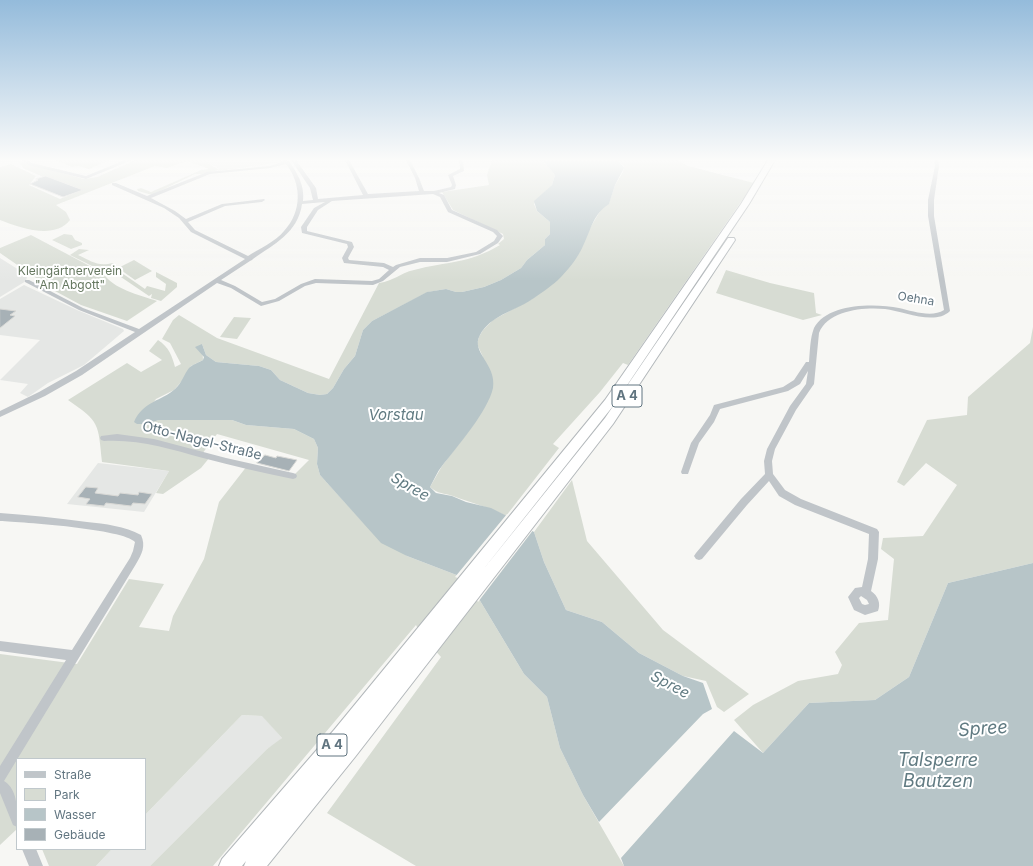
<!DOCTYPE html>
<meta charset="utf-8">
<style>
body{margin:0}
#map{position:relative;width:1033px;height:866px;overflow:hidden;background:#f7f7f4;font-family:Inter,sans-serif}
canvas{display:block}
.legend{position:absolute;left:16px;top:758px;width:130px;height:92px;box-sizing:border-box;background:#fff;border:1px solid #c0c8cc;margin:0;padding:5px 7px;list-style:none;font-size:12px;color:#617580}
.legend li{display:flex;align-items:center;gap:8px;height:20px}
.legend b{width:20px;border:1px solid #c0c8cc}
</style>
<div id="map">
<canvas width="1033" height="866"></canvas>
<ul class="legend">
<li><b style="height:5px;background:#c0c5c9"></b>Straße</li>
<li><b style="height:11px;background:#d7dcd3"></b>Park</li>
<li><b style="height:11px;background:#b7c5c8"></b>Wasser</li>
<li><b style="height:11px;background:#a7b1b6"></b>Gebäude</li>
</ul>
</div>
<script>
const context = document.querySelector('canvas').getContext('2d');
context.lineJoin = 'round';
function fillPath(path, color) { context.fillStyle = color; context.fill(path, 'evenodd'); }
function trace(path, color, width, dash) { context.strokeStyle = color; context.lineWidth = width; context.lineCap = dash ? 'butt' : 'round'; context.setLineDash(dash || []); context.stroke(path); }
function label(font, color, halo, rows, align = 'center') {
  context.font = font + ' Inter,sans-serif'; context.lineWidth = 4; context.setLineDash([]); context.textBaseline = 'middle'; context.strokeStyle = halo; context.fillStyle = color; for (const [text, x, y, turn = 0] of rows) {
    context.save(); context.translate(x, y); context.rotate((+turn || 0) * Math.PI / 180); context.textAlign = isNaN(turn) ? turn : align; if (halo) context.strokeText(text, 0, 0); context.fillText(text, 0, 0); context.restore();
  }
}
fillPath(new Path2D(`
 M204,160H280L283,162L218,171L219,169Z
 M0,258L24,273L27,277L26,281L0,297Z
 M24,285L77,310L123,329L124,331L84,365L48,383L28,397L20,393L28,384L0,380L40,340L0,335V299Z
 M98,463L169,471L144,512L67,504Z
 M242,715L263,716L282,738L277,743L267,749L150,866H96L112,849H145V815Z`), '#e5e7e5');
fillPath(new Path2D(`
 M55,160H110L89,169L78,166L72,167Z
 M136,160H204L219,170L202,174H195L152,195L138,191L137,189L141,188L151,192L201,170L209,169L187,161L167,168L155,166L56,205L66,212L70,220C55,240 20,228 0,220V167L11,164L36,176L29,185L60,199L82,190L46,176L43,177L23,168L20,163L23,162L84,179L97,177Z
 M492,160H542L555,175L552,185L534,204L537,211L550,222V234L545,239V245L527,260L521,268L501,280L484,287L462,292H456L446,289L428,292L372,321L363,330L355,356L344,369L333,388L327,394L320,395L308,393L280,380L271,370L259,366L216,362L206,355L202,344L203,360L191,366L187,375L174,390L156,399L137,424H145L159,420H232L246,425L294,429L314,439L318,448L317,464L320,475L360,519L407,556L467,579L524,674L547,697L560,748L583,795L624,866H416L327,813L441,657L421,635L416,625L213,866H150L267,749L282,738L262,716L242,715L145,815V759H17V829L0,845V654L77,664L129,579L164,584L139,627L169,631L173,616L204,559L219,502L247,466L293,476L309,460L217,434L202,454L210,457L201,468L163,494L156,493L169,471L102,462C98,423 100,422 68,400L127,363L141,372L162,360L149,351L158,340C169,347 172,356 175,367L181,364L170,343L162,339L173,320L179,315L217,338L329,379L379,283C394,281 400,273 414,270C448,261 468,264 500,245L498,244L504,239L503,234L453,210L442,192L489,185L487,175Z
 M618,160H677L688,166L754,183L628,365L623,363L600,392L553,444L559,448L506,516C489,507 471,503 453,496C444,493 438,494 430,487L442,466L473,425L483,357L477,344L479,337L483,330L493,320L532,299L557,280L579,253L587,233L602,208L609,203L615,185L623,172L624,166Z
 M64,234L72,235L75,240L82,243V245L71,249L52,240Z
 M31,235L103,273C113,289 139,295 157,301L127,321L81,305L55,291L0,253V248Z
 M79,249L89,250L78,255C92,261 97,267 113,263L117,266L110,271L113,273L107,276L104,272L70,255Z
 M134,260L152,271L135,280L118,268Z
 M116,269L145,289L147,286L165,291L166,284L156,277V272L177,283V287L161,301L151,298L152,294L149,296L112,271Z
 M726,270L770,283L814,293L816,313L822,315L803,320L716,293Z
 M234,317L251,318L237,339L220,337Z
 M1033,327V563L948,583L909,677L875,700L809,703L763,753L734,720L753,705L798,681L838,674L842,665L835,652L859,623L888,620L894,559L881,549L883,538L923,536L957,485L926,463L904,486L897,482L927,420L967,415L968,397L1030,343Z
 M572,480L587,541L663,630L749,694L724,712L717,707L706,681L683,676L639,653L602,622L566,610L544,562L534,532Z
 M42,849H112L96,866H49Z`), '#d7dcd3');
fillPath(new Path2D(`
 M542,160H618L624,168L615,185L609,204C593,214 591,230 583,246C578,258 567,271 558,280C551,286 539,295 531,300C514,311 490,316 480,335C470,352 497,364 493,388C488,411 457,447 442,466C437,472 434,480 430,487L436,493L452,496L466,502L491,508L515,520L534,532L544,562L566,610L602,622L639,653L683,676L703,683L712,709L703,714L599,822L583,795L560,748L547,697L524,674L467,579L407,556L381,543L320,475L317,464L318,448L314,439L294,429L246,425L232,420H159L145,424H137L134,422C143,401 162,401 175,389C182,383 184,374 189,368C193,364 198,363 203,360L204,357L195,347L202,344L206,355L216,362L259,366L271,370L280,380L308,393L320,395L327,394L333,388L344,369L355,356L363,330L372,321L427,292L446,289L456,292H462L484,287L501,280L521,268L527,260L545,245V239L550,234V222L537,211L534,201L552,185L555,175Z
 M1033,563V866H624L621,858L734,731L763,753L809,703L875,700L909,677L948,583Z`), '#b7c5c8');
fillPath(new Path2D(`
 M507,514L534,529L478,602L466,581L455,577Z`), '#f7f7f4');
const building = new Path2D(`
 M46,176L83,190L63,197L30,184L38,180L36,179Z
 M0,309L16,311L10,315L15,316L0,328Z
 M265,455L276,458L277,456L297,460L289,471L257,463Z
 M86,487L98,488L95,493L118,496L120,493L138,495L139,492L152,494L145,504L133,503L131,506L106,503L104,506L86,504L90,499L78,497Z`);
fillPath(building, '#a7b1b6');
trace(building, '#d9d9d6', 1);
const highway = new Path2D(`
 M768,160H775L749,204L613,406L482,571L605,418L728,238H734L735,240L613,424L355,757L267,866H244L246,861L242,866H219L222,859L334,730L605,400L741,204Z`);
trace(highway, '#b3b8bb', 2);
fillPath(new Path2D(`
 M22,160H27L32,163L86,176L125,160H132L86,179L28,165Z
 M283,160L289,161C297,173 305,185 303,201L313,200L310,188L291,160H296L316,188L318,199L363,195L345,160H349L368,194L419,191L415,178L406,160H410L419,178L424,191H434L451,187L452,185L448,175L460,169L459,160H463L464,171L453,176L456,185L455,189L439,193L444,195L452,210L497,230L503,236L498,243L480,254L447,262H420L400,267L383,281L373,285L316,283L305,286L279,301L261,306L231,288L217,283L82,375L45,396L0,417V411L39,392L76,371L135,332L79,310L25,282V280H29L83,308L139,329L245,259L191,232L179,218L164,208L112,185V183H116L147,196L207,172L270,166L284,161ZM286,164C302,184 302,212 284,231C276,241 259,249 248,256L195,230L188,222L225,206L262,202L265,200L264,199L222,204L186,219L175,211L151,198L210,174L270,168ZM433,194L440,197L448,212L493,232L497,236L494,241L476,252L447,258H420L396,265L393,267L384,263L349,260L348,258L354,247L352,242L307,231V227L318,210L332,201ZM325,202L314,208L301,227L302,233L347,244L348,247L342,258L344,263L383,267L389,270L379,279L372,281L315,279L301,284L275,299L262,302L235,286L221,280L250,261L252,260L253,259C274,244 298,233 302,204Z
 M934,160H938L939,166L934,200V216L950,311C935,326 903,311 885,309C864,307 828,310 819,333L814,384L796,410L775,449L772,461L773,474L785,490L801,499L877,529L879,532L878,559L871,591C878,596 881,603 878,611L865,615L854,610L848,597L855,588L862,587L868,559L869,534L795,505L779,496L769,481L747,505L702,559L699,560L696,559L694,556L696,553L741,499L765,474L764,461L767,449L790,406L806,384L808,371L800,384L788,391L720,409L714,422L699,443L688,474H682L681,472L691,443L710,415L714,405L783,387L794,380L806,362H809C810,351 810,338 814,328C827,303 875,303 899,308C912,311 932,318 944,310L928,216V200L935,166ZM861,596L867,600L869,604L865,605L862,604L859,598Z
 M117,434L154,439L226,458L293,473L296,474L297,476L296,478L293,479C263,473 233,466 203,458C170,449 139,439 104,441L101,440L100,438L101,436Z
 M0,513C29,515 58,518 87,522C105,524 125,526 141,535C146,546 142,554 136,564L4,781C19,790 17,812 17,827L13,825L0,793V766L66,660L0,651V641L72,650L130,558L133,551L135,542C124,529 22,522 0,521Z
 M22,849H36L43,866H29Z`), '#c0c5c9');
fillPath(highway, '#fff');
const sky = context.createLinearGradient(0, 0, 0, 281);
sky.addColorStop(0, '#94bbdb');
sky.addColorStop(0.57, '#fbfbfa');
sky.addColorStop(1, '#fbfbfa00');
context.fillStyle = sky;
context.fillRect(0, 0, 1033, 281);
label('12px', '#667860', '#fff', [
 ["Kleingärtnerverein",70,271],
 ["\"Am Abgott\"",70,285]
]);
label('12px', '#617580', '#fff', [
 ["Oehna",916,299,9]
]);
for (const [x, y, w] of [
 [627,396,30],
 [332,745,30]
]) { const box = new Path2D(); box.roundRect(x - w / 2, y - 11, w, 22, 3); context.fillStyle = '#fff'; context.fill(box); trace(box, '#617580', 1); }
label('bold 13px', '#617580', null, [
 ["A 4",627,396],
 ["A 4",332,745]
]);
label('14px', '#617580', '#fff', [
 ["Otto-Nagel-Straße",202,441,14]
]);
label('italic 15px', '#617b82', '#fff', [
 ["Vorstau",396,415],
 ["Spree",410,487,30],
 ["Spree",670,685,28]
]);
label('italic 18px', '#617b82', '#fff', [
 ["Spree",983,729,-4],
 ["Talsperre",938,761],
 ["Bautzen",938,782]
]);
</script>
